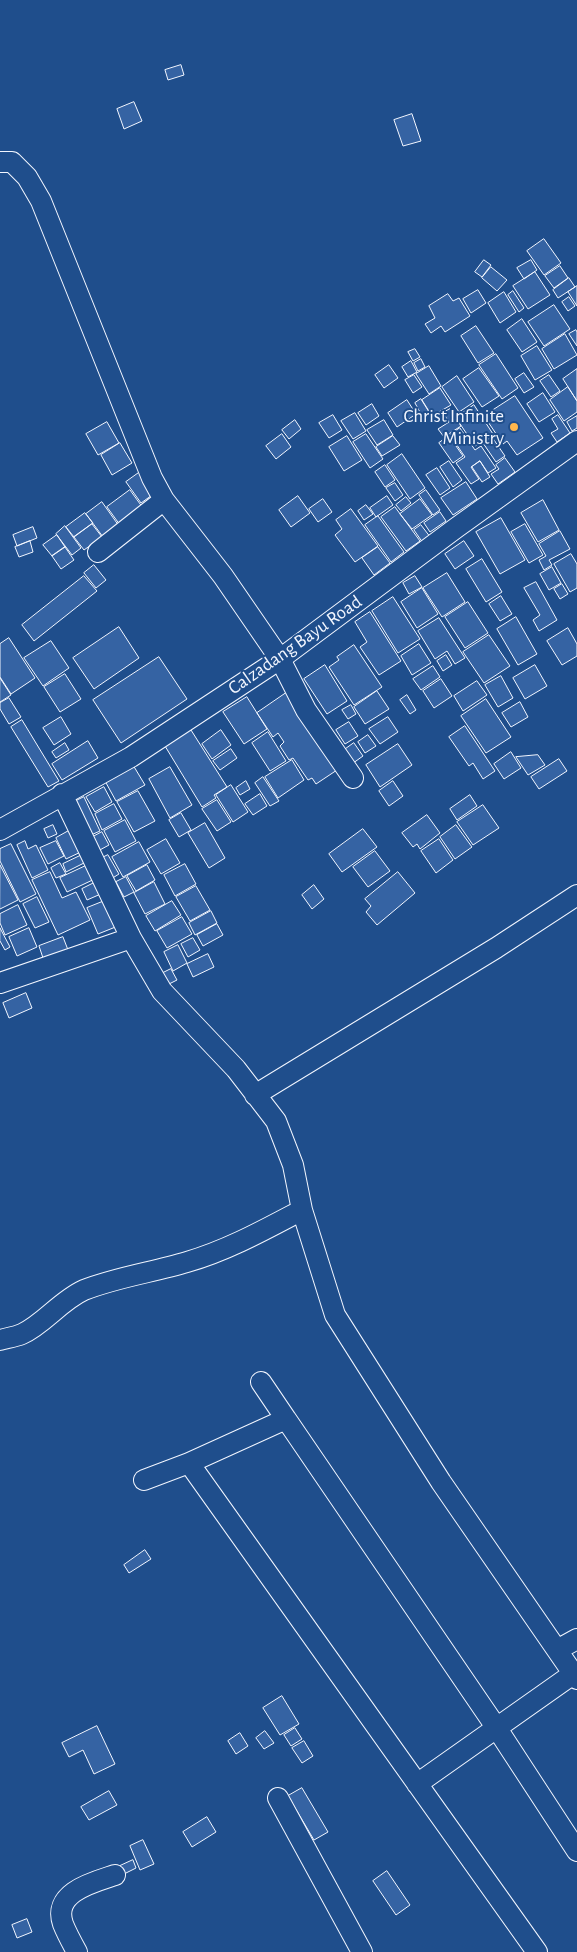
<!DOCTYPE html>
<style>
body{margin:0}
canvas{display:block;background:#1f4e8c}
</style>
<canvas width="577" height="1952"></canvas>
<script>
const context = document.querySelector('canvas').getContext('2d');
context.lineJoin = 'round';
function fillPath(path, color) { context.fillStyle = color; context.fill(path, 'evenodd'); }
function trace(path, color, width, dash) { context.strokeStyle = color; context.lineWidth = width; context.lineCap = dash ? 'butt' : 'round'; context.setLineDash(dash || []); context.stroke(path); }
function label(font, color, halo, rows, align = 'center') {
  context.font = font + ' "Alegreya Sans",sans-serif'; context.lineWidth = 4; context.setLineDash([]); context.textBaseline = 'middle'; context.strokeStyle = halo; context.fillStyle = color; for (const [text, x, y, turn = 0] of rows) {
    context.save(); context.translate(x, y); context.rotate((+turn || 0) * Math.PI / 180); context.textAlign = isNaN(turn) ? turn : align; if (halo) context.strokeText(text, 0, 0); context.fillText(text, 0, 0); context.restore();
  }
}
const building = new Path2D(`
 M181,65L184,75L168,80L165,70Z
 M134,102L142,121L124,129L117,109Z
 M412,114L421,141L403,146L394,120Z
 M544,239L561,263L544,275L527,251Z
 M484,260L491,265L482,277L475,272Z
 M531,260L537,270L524,279L517,268Z
 M560,266L568,278L554,288L545,276Z
 M491,267L507,280L497,291L482,278Z
 M535,272L550,295L528,309L513,286Z
 M569,278L575,287L558,298L553,290Z
 M577,286V306L568,292Z
 M478,290L486,303L471,313L463,299Z
 M513,291L524,308L519,312L508,295Z
 M504,292L516,312L500,323L488,303Z
 M448,294L453,301L459,298L470,316L445,332L441,326L431,333L425,324L435,318L429,306Z
 M569,297L575,306L568,311L562,302Z
 M554,305L570,329L544,346L528,322Z
 M522,319L537,342L522,352L507,330Z
 M476,326L494,353L478,363L461,336Z
 M576,330L577,332V346L569,334Z
 M565,334L577,355L554,369L542,349Z
 M537,346L552,370L535,380L521,356Z
 M415,349L420,357L413,361L408,352Z
 M496,354L518,388L502,399L479,365Z
 M421,359L425,367L418,371L414,363Z
 M411,361L417,372L408,377L402,367Z
 M389,365L398,378L384,388L375,375Z
 M429,366L441,386L429,394L416,374Z
 M479,368L499,396L482,407L463,379Z
 M577,369V401L563,379Z
 M524,373L534,387L524,393L515,379Z
 M414,375L422,387L413,393L405,380Z
 M549,375L560,391L551,397L540,381Z
 M457,376L474,402L459,412L442,387Z
 M568,387L577,401V412L564,421L550,400Z
 M440,388L451,405L432,416L422,400Z
 M543,393L555,412L539,422L527,404Z
 M515,396L543,438L517,455L507,441L503,444L484,416Z
 M421,399L429,412L422,416L415,403Z
 M407,400L416,414L397,427L388,413Z
 M372,404L379,416L366,425L358,413Z
 M474,405L493,434L475,446L456,418Z
 M450,409L461,426L444,437L438,429L449,422L443,413Z
 M355,413L366,431L353,439L341,421Z
 M333,415L342,430L329,438L319,423Z
 M558,415L570,433L557,442L551,433L558,429L552,419Z
 M577,416V428L572,431L567,422Z
 M295,420L301,429L289,439L282,430Z
 M384,420L393,435L377,445L367,430Z
 M107,422L119,443L98,455L86,434Z
 M460,428L475,450L481,446L496,468L488,473L480,461L471,467L479,479L471,484L456,463L465,457L450,435Z
 M282,434L291,447L276,459L266,446Z
 M366,434L383,459L370,468L353,442Z
 M347,436L362,460L344,471L329,447Z
 M393,436L400,445L382,456L376,447Z
 M449,436L463,456L453,463L439,443Z
 M492,437L505,456L496,462L483,443Z
 M120,443L132,463L112,475L101,455Z
 M402,454L425,488L410,499L387,465Z
 M505,458L515,472L498,484L491,474L499,469L496,465Z
 M449,461L462,480L453,487L440,467Z
 M480,461L490,477L482,482L472,467Z
 M385,465L395,480L385,487L375,472Z
 M437,468L450,488L440,495L426,475Z
 M140,472L155,493L141,503L126,482Z
 M466,482L477,499L453,515L441,498Z
 M395,483L403,495L395,501L386,488Z
 M130,490L143,508L120,525L107,507Z
 M426,490L440,510L433,515L419,495Z
 M298,496L310,513L291,527L279,510Z
 M387,496L393,505L376,517L370,508Z
 M406,497L411,503L401,511L396,505Z
 M323,499L332,512L318,522L309,509Z
 M420,499L432,515L412,529L400,514Z
 M543,500L559,530L538,542L521,513Z
 M102,502L119,526L103,537L86,514Z
 M366,505L373,514L364,520L358,511Z
 M395,507L420,541L406,551L381,517Z
 M351,509L378,546L355,562L335,535L342,529L336,520Z
 M440,512L446,521L430,532L424,523Z
 M85,513L93,523L74,537L66,527Z
 M378,516L404,552L391,562L365,525Z
 M501,518L525,560L500,574L476,532Z
 M92,524L102,537L84,550L74,537Z
 M525,524L543,555L529,563L511,532Z
 M421,525L431,538L423,543L414,530Z
 M65,526L81,548L72,555L56,534Z
 M33,527L37,538L17,546L13,535Z
 M560,531L570,549L549,560L552,565L544,570L539,560L546,556L539,544Z
 M57,535L65,547L52,556L43,545Z
 M30,541L33,552L19,557L15,547Z
 M464,541L474,556L455,569L445,554Z
 M65,547L74,560L61,569L52,556Z
 M378,547L390,563L374,575L362,558Z
 M571,554L577,564V588L570,592L554,564Z
 M482,559L502,592L486,602L466,569Z
 M94,565L106,580L96,588L84,573Z
 M552,567L561,583L549,590L540,574Z
 M447,573L465,602L442,617L423,588Z
 M84,576L97,591L34,641L22,625Z
 M415,576L422,587L409,594L403,583Z
 M536,582L557,620L539,631L533,620L540,615L524,588Z
 M562,584L568,594L560,599L554,589Z
 M422,588L438,614L417,628L401,602Z
 M501,596L512,614L500,621L489,604Z
 M393,597L420,639L398,653L372,611Z
 M468,602L488,633L465,648L445,617Z
 M370,612L401,661L379,675L360,647L367,642L355,622Z
 M516,617L537,654L518,665L497,629Z
 M439,618L465,658L455,664L447,651L435,659L418,631Z
 M119,627L139,658L94,689L73,658Z
 M568,628L577,644V656L562,665L547,641Z
 M489,635L510,666L484,683L463,652Z
 M9,638L35,678L11,694L0,677V644Z
 M51,641L69,668L43,686L24,658Z
 M419,644L431,663L412,675L401,656Z
 M354,645L382,687L354,705L329,667L339,660L337,657Z
 M446,655L452,665L443,671L437,661Z
 M159,657L187,699L121,743L93,700Z
 M325,665L347,701L327,714L304,679Z
 M535,665L547,686L525,699L513,678Z
 M433,666L440,677L421,690L413,679Z
 M65,674L81,699L60,712L44,687Z
 M501,676L513,698L498,707L485,685Z
 M0,678L11,695L0,702Z
 M441,679L452,696L434,708L423,691Z
 M477,681L487,695L463,711L454,696Z
 M289,691L340,768L316,784L312,778L308,780L293,758L289,760L280,746L284,742L278,733L273,737L257,713Z
 M377,691L389,709L365,724L354,707Z
 M407,695L416,710L410,714L400,700Z
 M247,697L267,729L244,744L223,712Z
 M9,698L21,717L9,724L0,709V703Z
 M486,699L511,737L486,753L461,716Z
 M520,702L528,717L511,727L502,713Z
 M351,705L356,714L348,719L342,710Z
 M61,717L71,734L54,745L43,728Z
 M388,717L398,732L380,744L369,729Z
 M22,720L59,781L48,787L11,727Z
 M349,722L358,736L345,744L336,730Z
 M465,726L495,771L483,779L473,763L469,766L449,737Z
 M191,730L227,787L214,795L216,798L202,807L165,746Z
 M221,730L231,745L212,759L202,744Z
 M268,732L286,761L270,771L252,743Z
 M368,735L376,746L365,753L358,742Z
 M88,741L98,758L62,780L52,764Z
 M65,743L69,750L56,758L52,752Z
 M354,743L363,756L349,766L340,753Z
 M398,744L412,765L380,787L366,765Z
 M231,749L237,758L220,770L213,761Z
 M511,752L521,768L504,779L494,764Z
 M538,755L545,765L528,775L516,757Z
 M559,759L567,771L539,789L531,777Z
 M292,760L304,780L278,798L265,777Z
 M133,765L145,785L116,801L105,781Z
 M170,767L192,805L170,818L149,779Z
 M263,777L279,801L270,806L255,783Z
 M246,781L250,789L240,795L236,788Z
 M393,781L403,796L389,806L379,791Z
 M231,785L248,812L233,822L216,795Z
 M104,787L112,802L95,812L86,797Z
 M138,791L155,821L134,832L117,802Z
 M260,794L267,806L253,815L245,804Z
 M470,795L477,806L457,820L450,809Z
 M84,797L100,831L91,835L74,802Z
 M217,800L231,822L217,831L202,809Z
 M114,804L122,819L102,830L95,814Z
 M483,805L499,828L473,845L457,822Z
 M181,813L191,830L179,837L169,820Z
 M427,815L440,833L420,849L417,844L413,847L402,833Z
 M125,820L136,841L115,852L104,831Z
 M205,823L225,858L209,868L188,833Z
 M53,825L57,834L48,838L44,829Z
 M456,825L472,847L455,859L440,837Z
 M74,828L85,850L66,859L56,838Z
 M363,829L377,847L342,872L329,854Z
 M102,832L109,845L98,851L91,838Z
 M166,839L180,863L161,874L147,850Z
 M439,839L453,860L436,873L421,851Z
 M25,841L28,849L36,845L48,870L32,878L17,845Z
 M56,841L64,856L48,864L40,848Z
 M139,842L150,862L123,877L112,857Z
 M11,844L36,894L20,902L0,861V849Z
 M375,851L390,871L368,887L353,867Z
 M84,854L88,861L66,872L63,864Z
 M108,855L119,874L111,879L100,859Z
 M60,863L66,874L56,878L51,868Z
 M92,863L99,877L67,892L60,878Z
 M185,864L196,884L175,896L164,875Z
 M0,865L18,900L0,909Z
 M147,865L155,880L136,891L127,876Z
 M50,872L62,898L76,892L90,920L58,935L32,880Z
 M398,872L415,893L377,925L366,912L371,906L365,899Z
 M126,877L134,892L124,897L116,882Z
 M98,881L103,893L87,900L82,889Z
 M154,882L165,904L145,914L134,893Z
 M314,885L324,899L312,909L302,895Z
 M196,886L210,910L190,921L176,897Z
 M37,897L49,922L35,928L23,904Z
 M107,900L118,926L98,934L87,908Z
 M172,901L181,915L155,931L146,916Z
 M18,905L27,925L5,935L0,923V914Z
 M211,911L217,923L195,935L189,923Z
 M182,917L192,934L167,948L157,931Z
 M217,924L223,935L203,946L197,935Z
 M0,928L10,947L5,950L0,941Z
 M29,928L37,947L17,956L9,937Z
 M63,937L70,955L45,964L39,946Z
 M193,938L200,950L188,957L181,944Z
 M178,945L187,963L173,971L164,952Z
 M208,954L214,967L193,977L187,964Z
 M171,969L177,980L167,985L161,974Z
 M26,993L32,1008L9,1018L3,1003Z
 M145,1550L151,1559L129,1573L124,1565Z
 M282,1696L299,1724L280,1735L263,1708Z
 M97,1726L115,1764L94,1774L83,1750L69,1757L62,1743Z
 M295,1728L302,1739L291,1746L284,1735Z
 M265,1731L274,1743L264,1749L256,1738Z
 M240,1733L248,1746L236,1754L228,1741Z
 M304,1741L313,1756L302,1763L292,1748Z
 M302,1788L328,1832L314,1840L288,1796Z
 M109,1791L117,1805L89,1820L81,1807Z
 M207,1817L216,1832L192,1847L183,1832Z
 M143,1840L154,1864L140,1870L130,1846Z
 M133,1860L136,1868L124,1874L120,1866Z
 M387,1871L410,1905L396,1915L373,1881Z
 M27,1919L32,1932L17,1938L12,1925Z`);
fillPath(building, '#3563a3');
trace(building, '#f2f6ff', 1);
const minor = new Path2D(`
 M0,162H12L27,177L41,201L152,478L164,500L223,576L280,659L306,710L353,778
 M98,552L164,500
 M62,794L131,938L162,991L236,1069L276,1121L293,1165L302,1210L335,1315L441,1482L577,1679
 M0,830L131,757L280,659L456,528L577,441
 M0,983L131,938
 M255,1095L496,948L577,895
 M0,1340C7,1338 15,1337 22,1334C44,1324 60,1301 84,1290C117,1277 154,1272 187,1262C228,1250 264,1230 302,1210
 M261,1382L286,1419
 M144,1480L189,1463
 M557,1650L577,1639
 M417,1784L573,1674
 M278,1798L362,1952
 M77,1952C72,1943 67,1934 63,1924C52,1892 94,1882 115,1875
 M537,1952L189,1463L286,1419L496,1727L577,1851`);
trace(minor, '#f2f6ff', 22);
trace(minor, '#1f4e8c', 20);
for (const [x, y, r, color] of [
 [514,427,5,"#ffb74d"]
]) { const dot = new Path2D(); dot.arc(x, y, r, 0, 2 * Math.PI); context.fillStyle = color; context.fill(dot); trace(dot, '#1f4e8c', 2); }
label('19px', '#f2f6ff', '#1f4e8c', [
 ["Christ Infinite",504,416],
 ["Ministry",504,438]
], 'right');
label('19px', '#f2f6ff', '#1f4e8c', [
 ["Calzadang Bayu Road",295,645,-35]
]);
</script>
